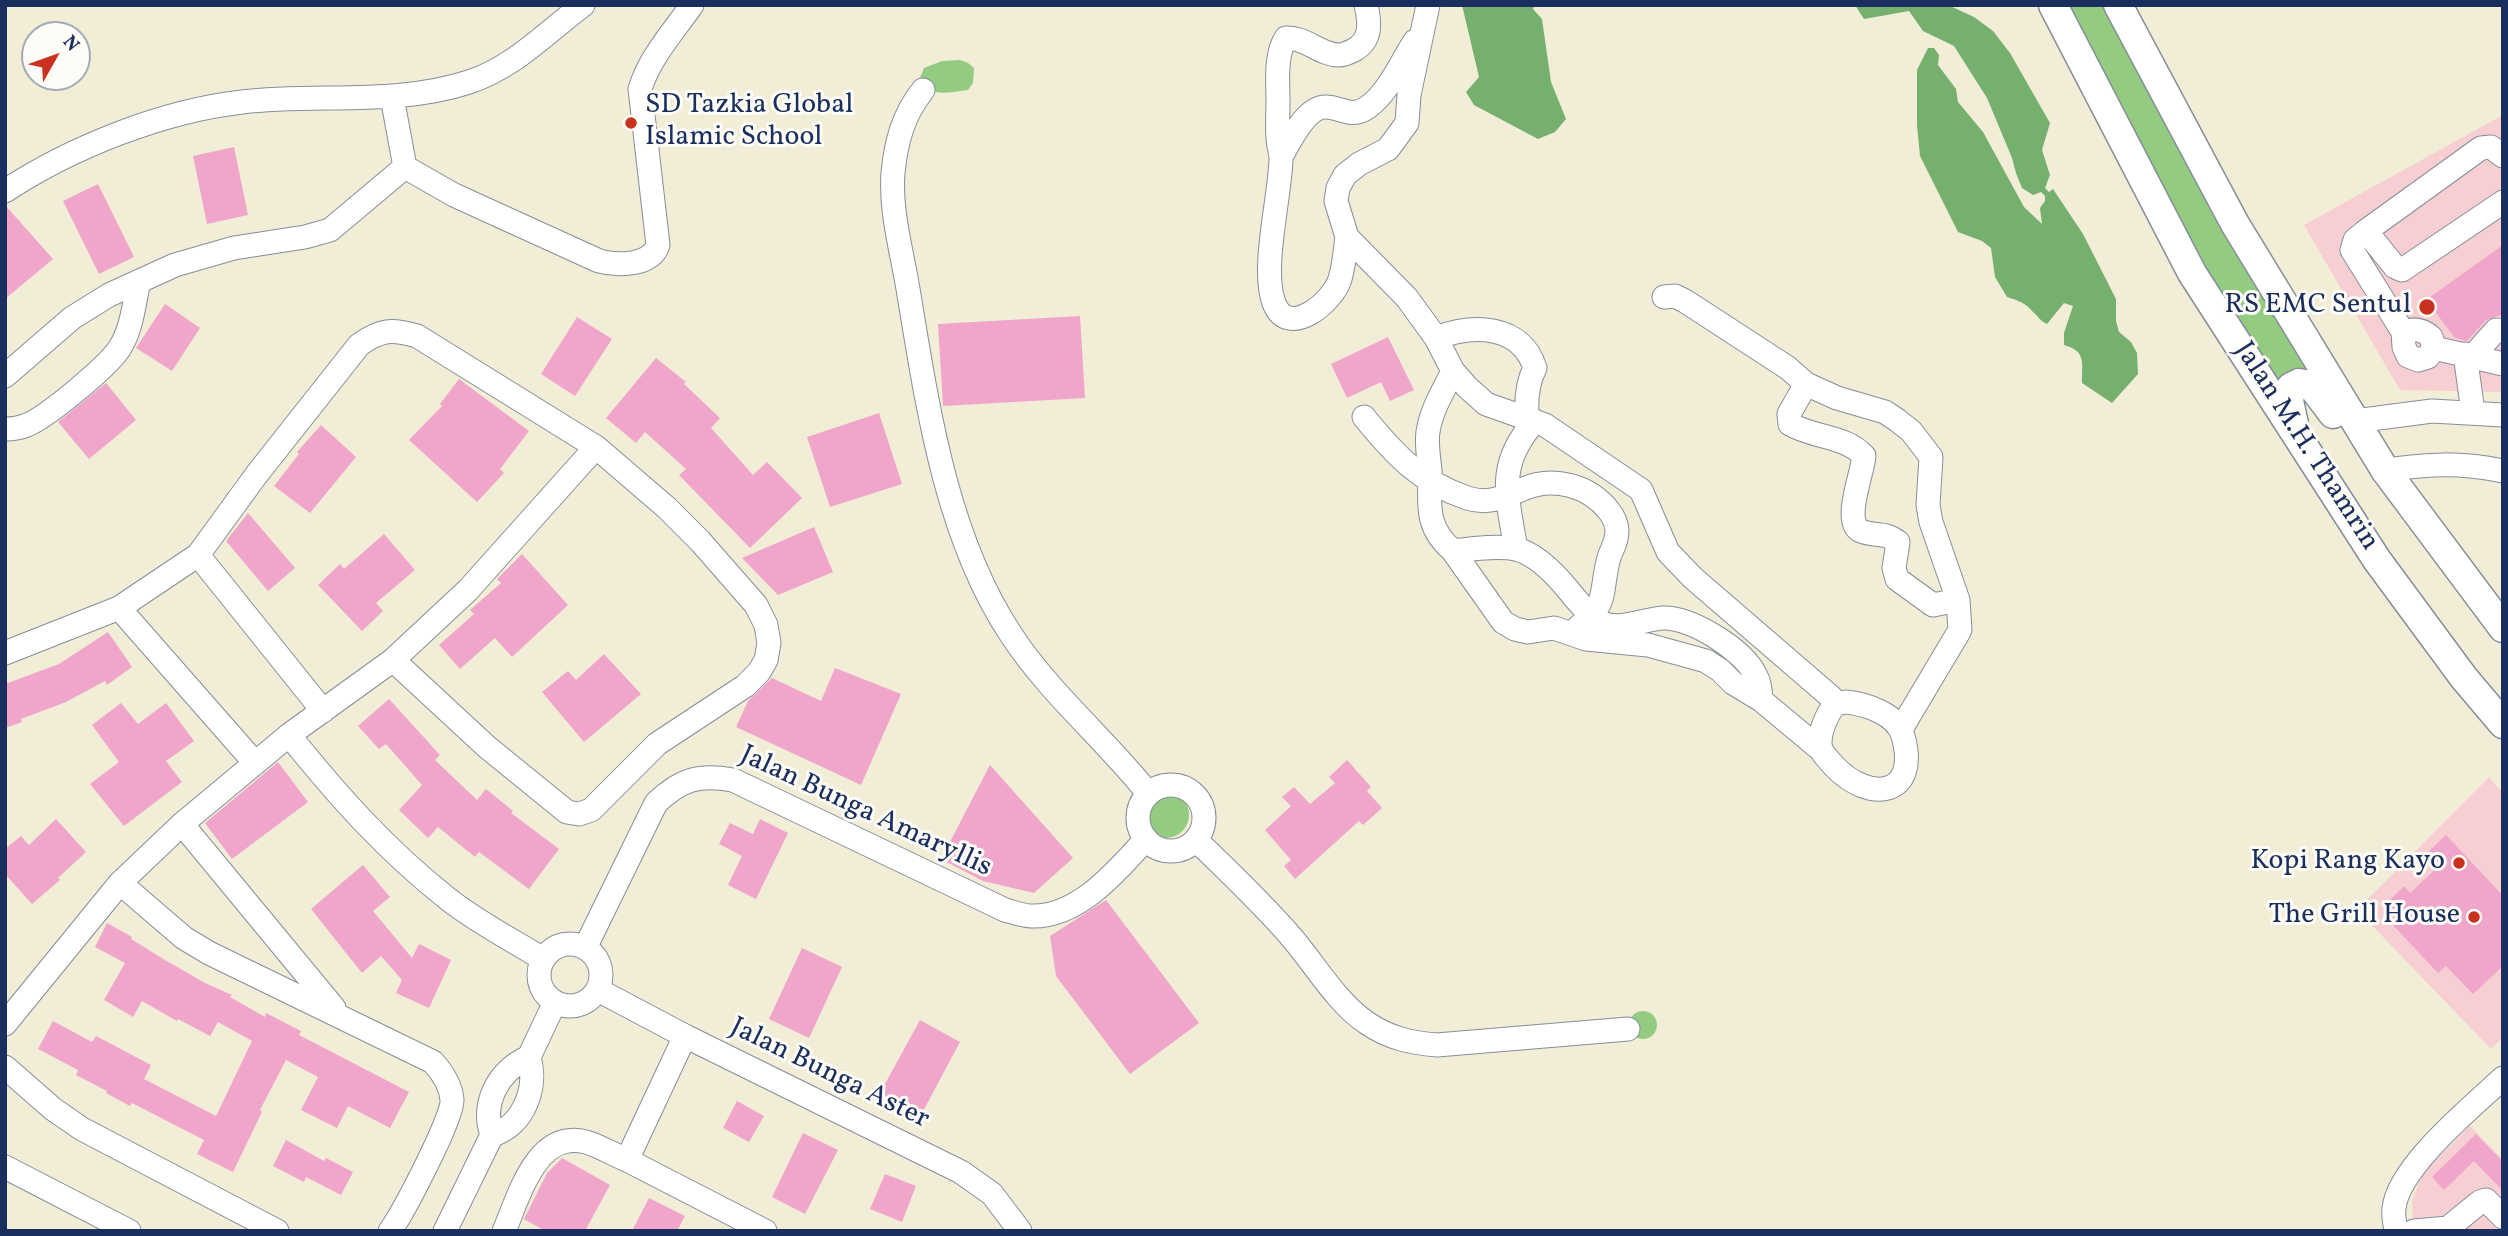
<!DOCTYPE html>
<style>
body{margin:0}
#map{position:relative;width:2508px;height:1236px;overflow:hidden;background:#f1edd6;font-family:Vollkorn,serif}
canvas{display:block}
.frame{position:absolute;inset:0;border:7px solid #1b2f5e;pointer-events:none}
.north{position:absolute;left:21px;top:21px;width:70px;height:70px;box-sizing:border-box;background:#fdfcf7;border:2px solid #a3aaba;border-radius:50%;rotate:50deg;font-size:19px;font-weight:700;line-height:28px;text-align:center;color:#1b2f5e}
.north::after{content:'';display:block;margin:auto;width:24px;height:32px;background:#c8321e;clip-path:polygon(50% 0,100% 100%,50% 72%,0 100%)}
</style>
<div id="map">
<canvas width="2508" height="1236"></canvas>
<div class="frame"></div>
<div class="north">N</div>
</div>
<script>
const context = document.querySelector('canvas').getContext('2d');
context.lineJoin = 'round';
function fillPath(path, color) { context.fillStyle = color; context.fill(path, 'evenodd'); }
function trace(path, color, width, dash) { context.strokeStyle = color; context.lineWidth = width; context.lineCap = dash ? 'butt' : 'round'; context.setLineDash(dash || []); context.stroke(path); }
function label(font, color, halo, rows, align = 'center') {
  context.font = font + ' Vollkorn,serif'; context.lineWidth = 6; context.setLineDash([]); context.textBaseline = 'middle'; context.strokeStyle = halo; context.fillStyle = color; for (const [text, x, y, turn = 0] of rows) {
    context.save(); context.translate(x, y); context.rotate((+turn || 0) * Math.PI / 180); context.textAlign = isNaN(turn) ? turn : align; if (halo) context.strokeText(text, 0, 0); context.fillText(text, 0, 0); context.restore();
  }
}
fillPath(new Path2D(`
 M2503,115V392L2400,390L2304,225Z
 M2489,777L2503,793V1037L2491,1049L2357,910Z
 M2470,1126L2503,1160V1231H2413L2412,1202L2422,1174Z`), '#f7cfd2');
fillPath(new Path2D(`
 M2065,5H2105C2170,128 2233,251 2307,368H2297L2284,375L2282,390C2200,268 2131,137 2065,5Z
 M960,60L968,63L974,68L973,83L968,90C951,92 926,99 920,78L924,68L942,61Z
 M1143 815a23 23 0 1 1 46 0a23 23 0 1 1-46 0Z
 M1629 1025a14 14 0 1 1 28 0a14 14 0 1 1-28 0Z`), '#93cc80');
fillPath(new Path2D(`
 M1462,5H1535L1533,9L1542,19L1551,82L1566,119L1555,132L1538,139L1474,105L1466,92L1479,77Z
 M1855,5H1948L1974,17L1993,31L2010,53L2050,123L2042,150L2050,175L2045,188L2049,192L2053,189L2083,234L2116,299V321L2119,332L2131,342L2137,353L2138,374L2112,403L2082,383C2082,362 2086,351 2064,345V333L2073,306L2064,303L2047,324C2039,320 2039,317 2033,312C2026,303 2017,300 2007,297L1995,277L1991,248L1982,241L1958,232L1920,156L1917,125V70L1928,48H1934L1939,55L1938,65L1956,89L1958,102L1983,132L2024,207L2042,224L2040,208L2045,201V196L2041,192L2033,195L2022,188L2016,173L2012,158L1987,98L1954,46L1923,31L1909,11L1864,19Z`), '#76b06e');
fillPath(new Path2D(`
 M234,147L248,215L207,224L193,156Z
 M98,184L134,257L99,274L63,201Z
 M5,205L53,259L5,299Z
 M2503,245V314L2486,320L2467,341L2455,338L2426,300Z
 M165,304L200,328L172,371L136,348Z
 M1080,316L1085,398L943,406L938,324Z
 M577,317L612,339L575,396L541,374Z
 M1388,337L1414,390L1390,401L1381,382L1347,398L1331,364Z
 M656,358L686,382L684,384L720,418L711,428L753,475L767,462L802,498L750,548L679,475L686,469L645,432L636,443L606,418Z
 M459,379L529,431L500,469L504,473L477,502L409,440L442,406L440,404Z
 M106,383L136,420L89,459L58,422Z
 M879,413L902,484L830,507L807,437Z
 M321,425L356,457L310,513L274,486L299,454L297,452Z
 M248,513L295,568L268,591L226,541Z
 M814,527L833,572L778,595L742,558Z
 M384,534L415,570L376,603L383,611L362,631L318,585L340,564L344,569Z
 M522,554L568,605L512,657L495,638L460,669L439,645L474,614L470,610L501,583L497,579Z
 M108,632L132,667L107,685L105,681L66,702L21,719L22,722L5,728V682L8,683L59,664Z
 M604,654L641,694L584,742L542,692L568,671L576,680Z
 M835,668L901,694L861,785L736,727L748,701L772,678L821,701Z
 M389,699L440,755L435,760L477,800L486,789L513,811L511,813L559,849L529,889L479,852L475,857L438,827L428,838L399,810L422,785L386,744L379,749L358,726Z
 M121,703L138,724L166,703L194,741L166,761L182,782L124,826L90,784L119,762L92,725Z
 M1347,760L1371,787L1367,791L1382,808L1363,825L1359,821L1295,879L1284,866L1291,860L1265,830L1291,806L1282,797L1294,787L1310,804L1335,783L1329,777Z
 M278,762L308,802L232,859L205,823Z
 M990,765L1073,858L1034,893L983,881L941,859Z
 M56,819L86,852L58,878L60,880L32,904L5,874V849L21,836L29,845Z
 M760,819L788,833L756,899L728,885L742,856L719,844L730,823L753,834Z
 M2446,835L2503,896V966L2473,994L2446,966L2438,973L2389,921L2397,913L2387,903L2404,886L2410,893L2440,865L2428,852Z
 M363,865L390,897L373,911L412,958L419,944L451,960L429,1008L396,993L402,980L381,956L362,973L311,909Z
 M1106,900L1199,1023L1130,1074L1056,976L1050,936Z
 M107,923L132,937L131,939L165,960L205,983L232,995L230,997L265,1017L266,1013L301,1031L299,1035L409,1092L390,1128L348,1106L337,1128L301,1110L318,1077L286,1060L260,1110L262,1112L233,1172L197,1154L204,1140L132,1103L130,1106L106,1093L107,1091L76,1075L78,1070L38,1049L53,1021L92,1042L96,1036L151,1065L144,1079L216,1116L252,1041L218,1022L210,1036L178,1019L177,1021L142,1001L133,1017L104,1000L125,963L95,947Z
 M802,948L842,967L809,1038L769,1019Z
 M920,1020L960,1042L921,1115L880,1093Z
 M737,1101L764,1116L749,1142L723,1128Z
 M803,1133L838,1150L805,1214L772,1197Z
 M2476,1134L2503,1162V1191L2474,1161L2444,1190L2432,1177Z
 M286,1140L324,1161L326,1158L353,1172L341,1195L306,1177L304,1182L273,1166Z
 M562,1158L610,1185L585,1231H545L524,1219L547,1173Z
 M885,1174L916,1186L902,1222L870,1209Z
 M649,1198L685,1216L677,1231H632Z`), '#f0a6cb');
const minor = new Path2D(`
 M1428,5L1409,95L1407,123L1388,149L1359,164L1345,175L1338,188L1336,201L1347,237L1407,298L1436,338L1453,371L1467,387L1486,404L1545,425L1641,490L1668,552L1693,578L1831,697L1835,704
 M923,90C903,115 896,142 893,173C890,211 902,252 908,289C927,403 945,534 1010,633C1048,692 1104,738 1148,793
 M2503,156L2491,147L2481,148L2366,231L2355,240L2352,250L2403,332C2414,328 2422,329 2431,337L2434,348L2503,364
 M1281,157C1289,143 1306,105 1327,107C1343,108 1351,119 1368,107C1389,92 1401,62 1415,41
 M405,167L454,195L599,261C617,266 651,266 658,245L640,89C650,57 673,32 692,5
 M5,191C72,147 163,111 242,102C318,93 395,106 469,82C513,68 547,32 583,5
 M2366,231L2395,267L2402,270L2503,202
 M1347,237C1345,251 1344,266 1340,279C1333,302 1288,340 1274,303C1261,269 1280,198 1281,159C1281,152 1278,145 1278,138C1277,126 1278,113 1278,101C1278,81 1275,55 1286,38C1306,37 1320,55 1339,55C1343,55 1350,52 1354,50C1372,40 1370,22 1366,5
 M1664,297L1675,296L1685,301L1788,368L1806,384L1837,398L1885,412L1897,420L1911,431L1931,457L1928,505L1931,522L1958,600L1960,630L1901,729
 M2403,332L2404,347L2408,356L2418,360L2428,357L2434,348
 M1436,338C1473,324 1521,324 1535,368C1527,383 1526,400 1527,417
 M2465,354L2473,412
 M2473,356L2496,330L2503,331
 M1453,371C1444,390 1431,410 1428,432C1426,444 1429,458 1430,471C1430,504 1424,526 1453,551L1503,622L1515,629L1528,632L1554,628L1586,639L1648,645L1706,661L1720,670L1733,683L1761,700L1821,750
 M5,376L72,318L109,295L175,265L234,248L305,237L330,230L405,167L392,97
 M1806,384L1789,414L1790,424C1813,438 1845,435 1864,456C1863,472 1842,523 1861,531C1875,537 1884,531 1898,542L1894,568L1897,579L1933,605L1958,600
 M1364,417C1394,454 1420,482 1467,498C1489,505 1503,497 1523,489C1553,476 1589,485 1609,511C1619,524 1619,535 1612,550C1603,567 1606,593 1598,606C1593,616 1580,625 1572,633
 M2355,421L2432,411L2503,415
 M5,429C13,429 20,428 27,425C47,417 107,367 119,349C132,330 134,303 139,281
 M2385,470C2431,464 2457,462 2503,471
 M1516,549C1507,496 1496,464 1535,421
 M1453,551C1470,549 1499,545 1516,549C1537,554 1557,576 1570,592C1578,602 1592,619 1605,624C1622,630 1645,619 1663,618C1691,617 1742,649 1755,674C1760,682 1760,691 1761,700
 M198,555L257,474L359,345C381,329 392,329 417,336L596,447L667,508L700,541L756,605L766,625L769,643L766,660L759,672L745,686L657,744L591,810L579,814L567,812L487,747L393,660
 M119,608L255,763
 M5,653L119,608L198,555L323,711
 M1846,702C1866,704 1897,714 1903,736C1920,796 1870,804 1834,766C1830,761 1823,755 1821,749C1817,736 1827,714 1835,704Z
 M289,735C338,796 386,850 448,899C477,922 512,940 543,959
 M1138 818a33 33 0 1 1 66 0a33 33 0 1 1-66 0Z
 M182,824L334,1008
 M1196,840C1229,872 1263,904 1293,939C1315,965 1338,1004 1367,1023C1389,1038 1411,1043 1437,1045L1628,1029
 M120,883L184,938L209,953L433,1062C442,1072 451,1085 452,1100C453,1118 403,1213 390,1231
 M539 975a31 31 0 1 1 62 0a31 31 0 1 1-62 0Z
 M585,948L656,803C681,779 699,774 733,780L1005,910C1013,912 1023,916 1031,916C1078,918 1118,870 1146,839
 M598,990L685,1036L961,1172L992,1194L1020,1231
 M5,1024L120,883L182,824L289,735L393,660L468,590L596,447
 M5,1067L53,1109L82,1129L277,1231
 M492,1135C524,1126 538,1087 529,1057
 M627,1160L765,1231
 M5,1167L129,1231
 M445,1231L492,1135C481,1103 498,1071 529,1057L555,1002
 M504,1231C519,1197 536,1129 586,1142C600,1146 614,1155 627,1160L685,1036
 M2396,1231C2395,1224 2393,1216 2394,1209C2397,1168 2473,1106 2503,1078
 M2414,1231L2448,1228L2480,1202L2486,1200L2503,1217`);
const major = new Path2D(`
 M2053,5L2192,273L2377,560L2464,678L2503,724
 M2118,5L2235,224L2385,470L2503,628
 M2295,429L2289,401L2291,387L2299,383L2311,385L2333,414`);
trace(minor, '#868e9a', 25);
trace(major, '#868e9a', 31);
trace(minor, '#fff', 23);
trace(major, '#fff', 28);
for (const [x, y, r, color] of [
 [631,123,7,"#c8321e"],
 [2427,307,9,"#c8321e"],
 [2459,863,7,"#c8321e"],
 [2474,917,7,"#c8321e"]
]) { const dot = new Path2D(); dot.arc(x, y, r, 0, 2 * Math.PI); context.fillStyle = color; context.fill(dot); trace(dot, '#fdfcf7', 2.5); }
label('28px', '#1b2f5e', '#fdfcf7', [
 ["SD Tazkia Global",645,107,"left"],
 ["Islamic School",645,139,"left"],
 ["RS EMC Sentul",2411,307],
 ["Kopi Rang Kayo",2445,863],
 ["The Grill House",2460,917]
], 'right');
label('28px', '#1b2f5e', '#fdfcf7', [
 ["Jalan M.H. Thamrin",2305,447,57],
 ["Jalan Bunga Amaryllis",865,813,25],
 ["Jalan Bunga Aster",829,1075,26]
]);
</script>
